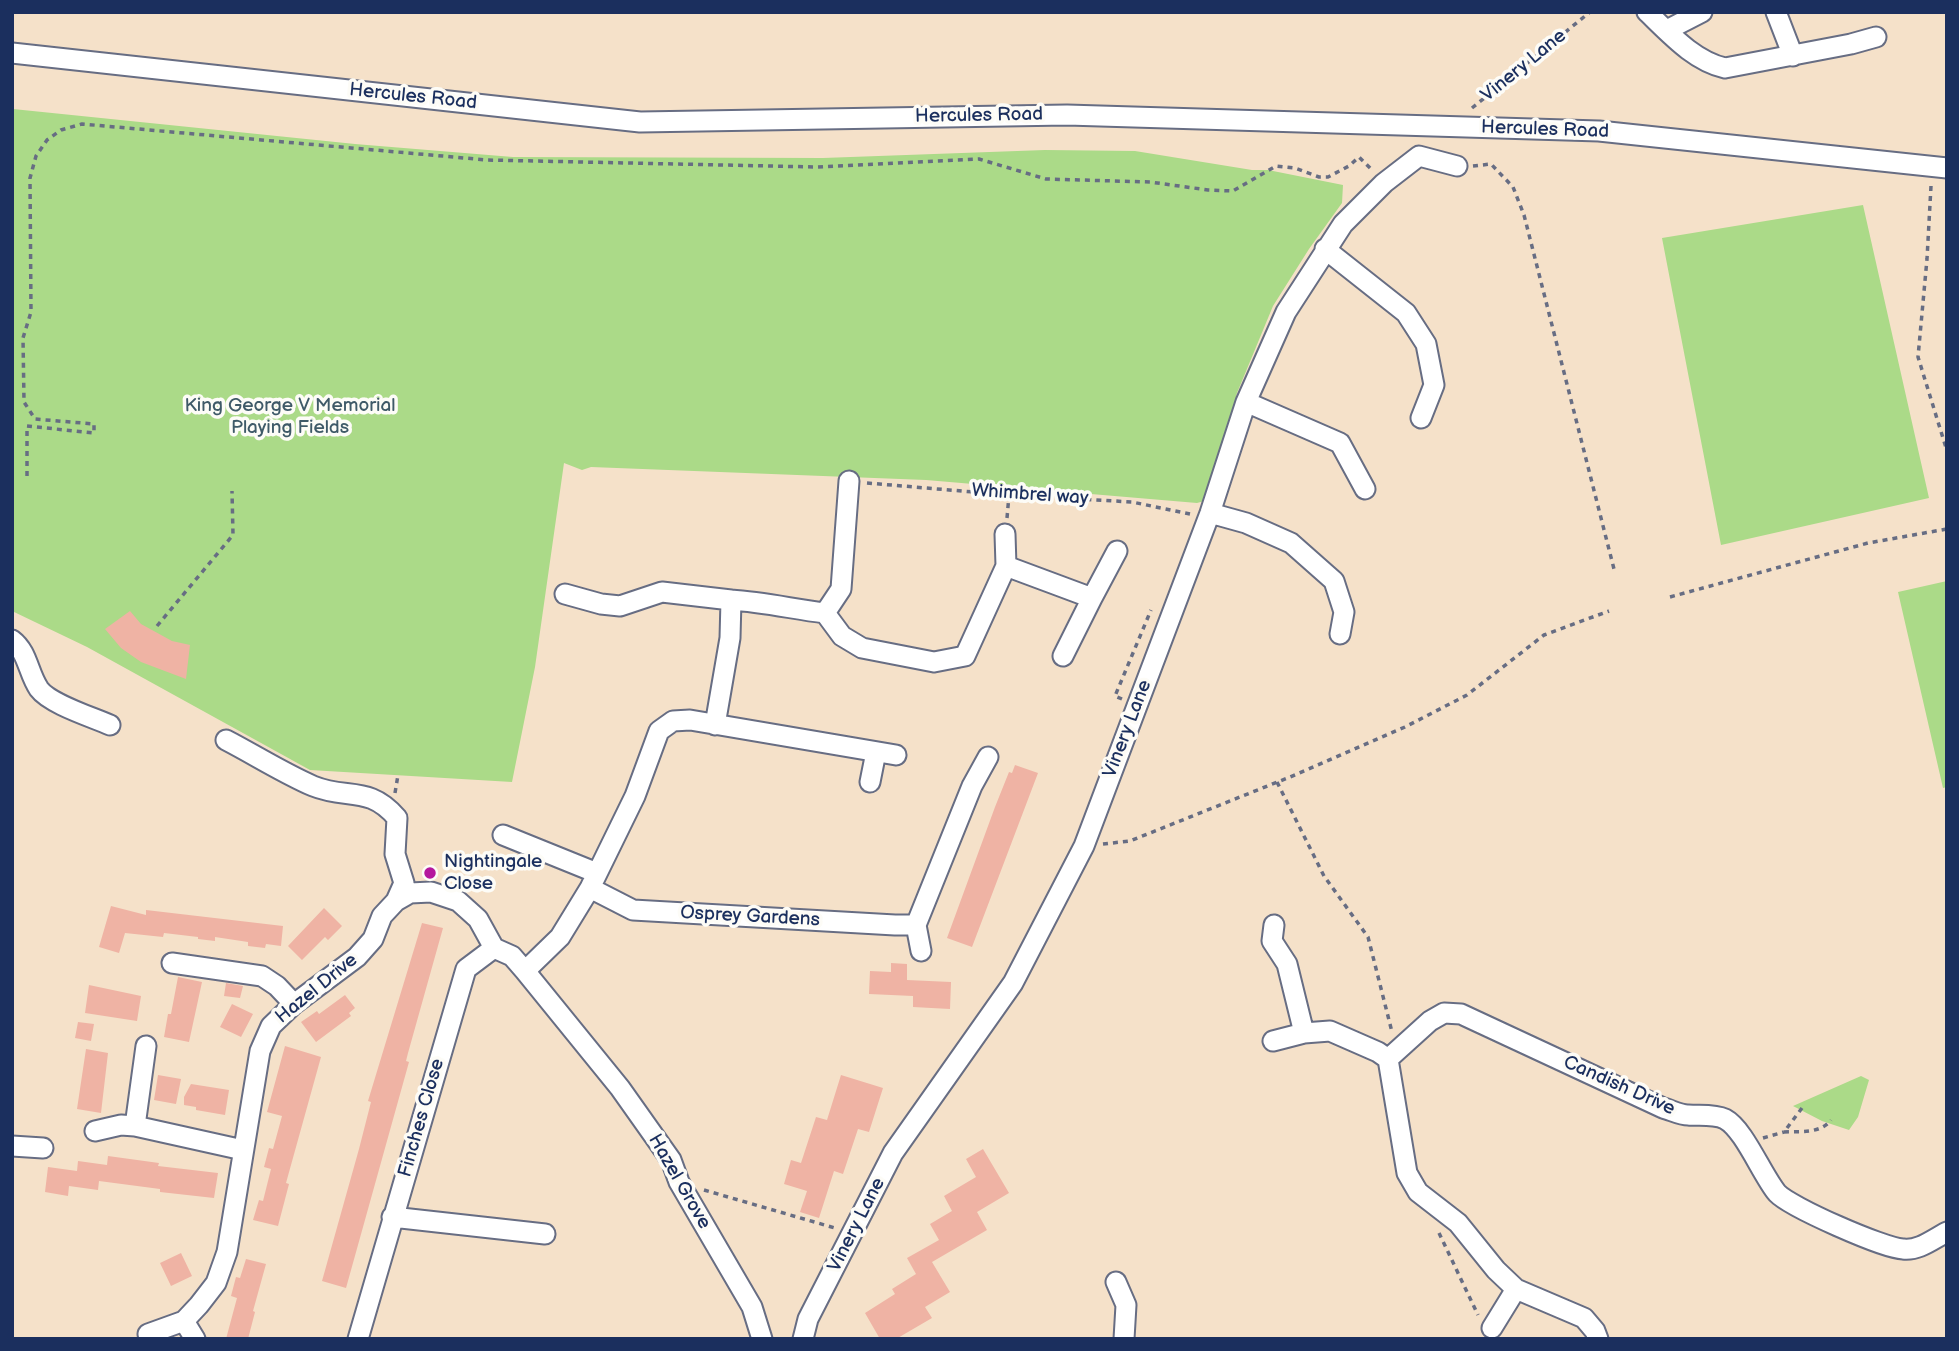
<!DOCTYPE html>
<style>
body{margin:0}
#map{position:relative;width:1959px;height:1351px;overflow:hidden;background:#f5e1c9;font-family:"Balsamiq Sans",sans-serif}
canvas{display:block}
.frame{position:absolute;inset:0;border:14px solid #1b2f5e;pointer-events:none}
</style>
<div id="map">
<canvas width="1959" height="1351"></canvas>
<div class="frame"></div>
</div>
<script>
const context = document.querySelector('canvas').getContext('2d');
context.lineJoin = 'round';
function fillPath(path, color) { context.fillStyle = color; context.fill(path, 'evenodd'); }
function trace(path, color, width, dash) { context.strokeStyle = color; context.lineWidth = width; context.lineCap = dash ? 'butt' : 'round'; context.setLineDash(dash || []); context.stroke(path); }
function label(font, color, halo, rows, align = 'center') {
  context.font = font + ' "Balsamiq Sans",sans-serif'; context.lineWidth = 7; context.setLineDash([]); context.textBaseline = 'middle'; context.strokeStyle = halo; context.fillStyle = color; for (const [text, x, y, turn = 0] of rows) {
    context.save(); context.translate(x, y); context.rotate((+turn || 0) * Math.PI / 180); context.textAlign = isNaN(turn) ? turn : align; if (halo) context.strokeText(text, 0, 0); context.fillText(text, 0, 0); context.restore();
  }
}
fillPath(new Path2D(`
 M13,109L355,144L513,157L823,158L1045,150L1135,151L1252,170H1268L1343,185L1342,203L1309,249L1273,306L1237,393L1208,500L1197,503L926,480L591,467L582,470L564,463L535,667L512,782L310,770L87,647L12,611Z
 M1863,205L1929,498L1721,545L1662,238Z
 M1947,581V787L1943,788L1898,592Z
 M1861,1076L1869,1080L1858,1117L1849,1130L1822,1121L1793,1106Z`), '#abda88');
fillPath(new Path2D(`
 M130,611L141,624L172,641L190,645L186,679L141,662L121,648L105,629Z
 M1015,765L1038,773L972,947L947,938L995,807L1009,772L1012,773Z
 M111,906L146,915V910L283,926L281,946L266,944L265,948L248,946V942L215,937V941L198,939V937L164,933L163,937L125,933L119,953L99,947Z
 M324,908L342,926L328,940L325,937L302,960L288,946Z
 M422,923L443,928L408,1053L406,1061L409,1062L346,1288L322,1281L359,1149L371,1102L368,1101Z
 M891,963L907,964V980L951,982L950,1009L913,1007V996L869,994L870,971L891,972Z
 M178,977L202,982L189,1042L164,1037L168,1014H171Z
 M226,983L243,986L240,998L224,996Z
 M89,985L141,996L137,1021L85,1013Z
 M345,995L355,1008L349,1013L351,1016L316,1042L301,1022L317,1011L319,1014Z
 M232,1004L253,1014L241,1037L220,1027Z
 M78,1022L94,1024L91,1041L75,1038Z
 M285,1046L321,1057L286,1183L289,1184L278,1226L253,1220L259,1200L263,1201L271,1169L264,1167L269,1148L273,1149L282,1116L267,1112Z
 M86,1049L108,1053L101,1113L77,1109Z
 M158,1075L181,1079L176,1104L154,1100Z
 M841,1075L883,1088L869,1132L858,1129L843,1174L834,1171L819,1218L800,1212L807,1191L784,1184L791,1160L801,1163L816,1117L827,1120Z
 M191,1084L229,1090L225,1115L196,1110V1107L184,1105V1097Z
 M983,1149L1009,1193L977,1212L987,1230L932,1262L950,1292L925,1307L932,1318L896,1339H880L865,1313L895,1294L892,1289L916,1274L907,1258L939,1240L930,1224L952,1211L944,1196L976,1177L966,1159Z
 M108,1156L159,1163L158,1166L218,1173L214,1198L160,1192V1189L99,1181L98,1190L69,1186L68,1196L45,1192L48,1167L77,1171L78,1161L107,1165Z
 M181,1253L192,1276L171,1286L160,1263Z
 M246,1259L266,1264L253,1311L255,1312L248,1339H226L237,1298L231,1296L236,1277L240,1278Z`), '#efb3a4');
const minor = new Path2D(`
 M1647,12C1670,34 1694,61 1725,68L1851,44L1876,37
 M1776,12L1793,56
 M1667,30L1702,12
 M12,53L640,122L1067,115L1599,131L1947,168
 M1325,249L1406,313L1426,344L1434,385L1421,418
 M1246,402L1340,443L1365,489
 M1210,513L1246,523L1291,543L1334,581L1344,612L1340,634
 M1006,566L1092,598L1063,656
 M565,594L601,604L620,606L662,592L731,600
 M1092,598L1117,551
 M825,613L841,589L849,481
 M12,640C28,652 28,673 39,689C50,704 92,717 110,725
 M715,725L730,638L731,600C763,602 793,609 825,613L842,636L862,648L934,662L965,656L1006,566L1005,534
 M226,740C255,755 283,773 313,786C347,800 369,785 397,818L395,854L404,883L396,901
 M870,782L876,752
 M503,835L597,873
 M590,888L633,910L895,925H916L972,786L988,757
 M916,925L921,951
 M172,963L262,976L277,986L294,1004
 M525,971L560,937L590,888L635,796L659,731L673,721L690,720L896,755
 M1304,1033L1330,1031L1378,1052L1388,1059L1430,1021L1444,1013L1461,1014L1663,1108C1671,1110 1680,1115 1688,1115C1700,1116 1714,1114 1725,1119C1744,1129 1762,1175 1777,1193C1790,1207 1883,1248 1903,1249C1919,1251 1933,1239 1947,1232
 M1273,1041L1304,1033L1287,964L1272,941L1274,925
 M1388,1059L1407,1173L1418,1192L1458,1223L1496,1270L1516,1289L1584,1318L1595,1331L1598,1339
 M135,1126L146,1046
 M95,1131L121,1125L135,1126L243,1150
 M12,1146L43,1148
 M392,1217L545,1234
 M1116,1282L1126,1305L1124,1339
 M184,1321L195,1339
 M1492,1328L1516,1289
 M148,1334L184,1321L199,1305L216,1283L227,1252L260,1051L271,1026L294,1004L357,957L373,939L382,916L396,901L410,893L431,892L458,901L478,919L494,948
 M358,1339L466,969L494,948L512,956L525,971L620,1088L671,1160L679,1182L752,1307L762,1339
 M803,1339L808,1319L893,1153L1013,983L1084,846L1210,513L1246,402L1286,312L1343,224L1384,183L1419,156L1457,166`);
trace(minor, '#676d83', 23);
trace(new Path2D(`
 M1472,108L1590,12
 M1473,166L1491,164L1513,187L1524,215L1615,573
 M1931,186L1927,259L1918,357L1947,451
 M27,476V426L94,433V424L35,419L24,402L23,338L31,312L30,178L36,156L47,140L61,130L82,124L487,160L817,167L979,159L1046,179L1150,182L1208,190L1233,191L1276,166L1295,168L1319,177H1328L1349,166L1359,157L1373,171
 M867,483L1009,495L1132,502L1190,514
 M1007,518L1009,495
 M1670,597L1868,543L1947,529
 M157,626L233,535L232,491
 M1122,699L1115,696L1151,610
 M1277,782L1324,876L1368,937L1392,1032
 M395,793L398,775
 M1103,844L1130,841L1290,777L1405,727L1467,695L1544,635L1609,611
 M1802,1108L1784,1132C1801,1131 1820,1134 1831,1120
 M1763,1138L1784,1132
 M704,1190L835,1228
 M1439,1233L1478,1315`), '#676d83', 3.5, [5, 5]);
trace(minor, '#fff', 19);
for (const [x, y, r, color] of [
 [430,873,7,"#b5179e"]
]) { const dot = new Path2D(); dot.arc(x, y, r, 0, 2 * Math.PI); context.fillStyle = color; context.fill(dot); trace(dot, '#fdfcf7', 2.5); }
label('19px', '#1b2f5e', '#fdfcf7', [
 ["Vinery Lane",1524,66,-39],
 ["Hercules Road",413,97,6],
 ["Hercules Road",979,116,-1],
 ["Hercules Road",1545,130,2],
 ["Whimbrel way",1030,495,4],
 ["Vinery Lane",1128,729,-69],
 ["Osprey Gardens",750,917,3],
 ["Hazel Drive",317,989,-39],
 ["Candish Drive",1619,1086,24],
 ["Finches Close",422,1118,-74],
 ["Hazel Grove",679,1182,60],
 ["Vinery Lane",857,1225,-63]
]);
label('19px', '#3f5a68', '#fdfcf7', [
 ["King George V Memorial",290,406],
 ["Playing Fields",290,428]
]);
label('19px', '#1b2f5e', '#fdfcf7', [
 ["Nightingale",444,862],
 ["Close",444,884]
], 'left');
</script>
